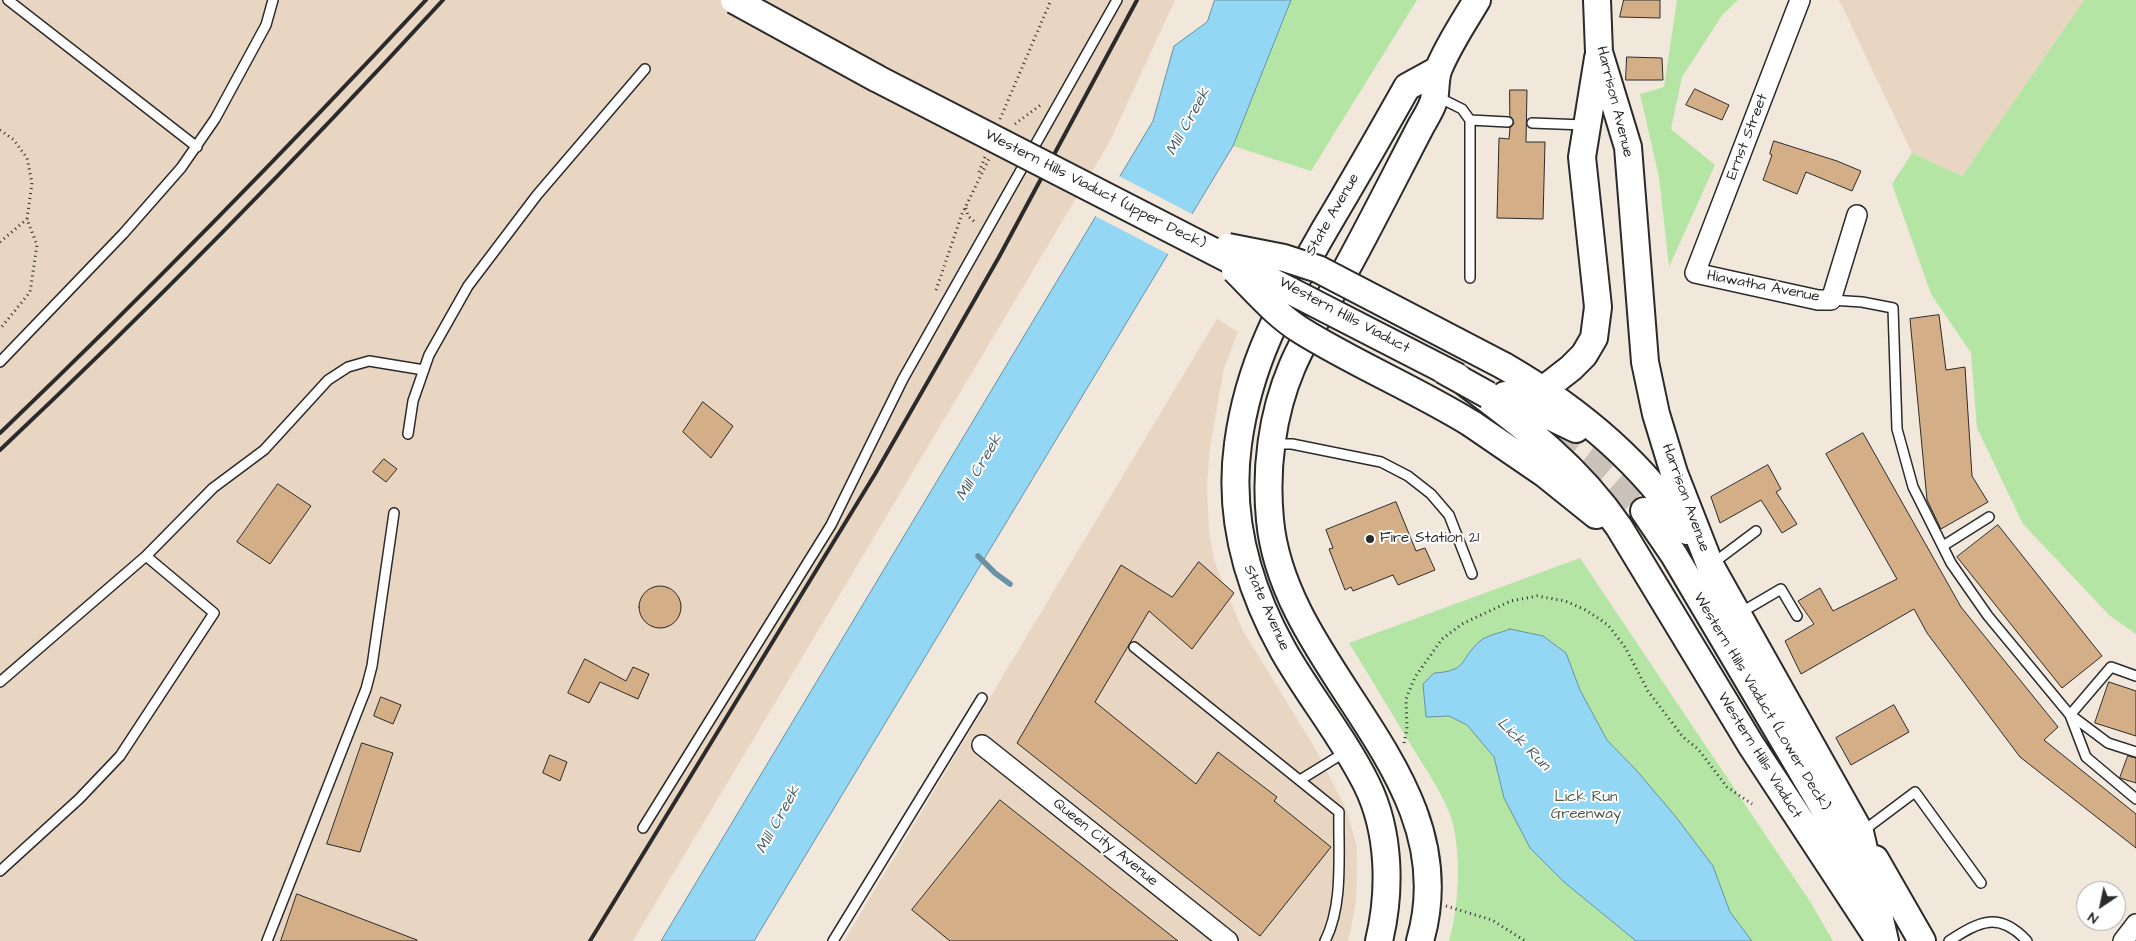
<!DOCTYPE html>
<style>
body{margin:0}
#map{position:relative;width:2136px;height:941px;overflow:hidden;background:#f2e7db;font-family:"Architects Daughter",sans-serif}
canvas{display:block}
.north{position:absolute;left:2076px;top:881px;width:50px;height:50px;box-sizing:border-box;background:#fff;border:1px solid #aaa;border-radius:50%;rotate:214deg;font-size:14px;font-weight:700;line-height:20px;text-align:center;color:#2b2b2b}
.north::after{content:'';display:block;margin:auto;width:18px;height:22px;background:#2b2b2b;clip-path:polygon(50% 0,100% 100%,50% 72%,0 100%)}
</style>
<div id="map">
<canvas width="2136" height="941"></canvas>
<div class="north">N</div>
</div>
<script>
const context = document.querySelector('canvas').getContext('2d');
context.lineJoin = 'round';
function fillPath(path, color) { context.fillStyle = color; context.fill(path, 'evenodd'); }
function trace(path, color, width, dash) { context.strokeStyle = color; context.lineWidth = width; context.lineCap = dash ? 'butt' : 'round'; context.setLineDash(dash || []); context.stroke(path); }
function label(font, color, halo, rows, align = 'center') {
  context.font = font + ' "Architects Daughter",sans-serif'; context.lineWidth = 4; context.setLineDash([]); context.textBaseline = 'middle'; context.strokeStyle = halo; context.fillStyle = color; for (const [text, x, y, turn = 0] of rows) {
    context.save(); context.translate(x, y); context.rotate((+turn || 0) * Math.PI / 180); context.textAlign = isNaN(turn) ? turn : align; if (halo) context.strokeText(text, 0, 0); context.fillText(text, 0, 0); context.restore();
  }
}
fillPath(new Path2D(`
 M0,0H1175L1109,143L633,941H0Z
 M1839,0H2084L1962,176L1912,153Z
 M1217,319L1238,332L1224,368L1210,447L1207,485L1209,530L1214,560L1242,629L1316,750L1347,811L1357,847L1356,903L1348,941H844Z`), '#e9d6c2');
fillPath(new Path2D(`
 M1291,0H1417L1311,171L1233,146Z
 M1677,0H1738L1723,14L1682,77L1671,129L1715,165L1669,267L1659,177L1640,94L1664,87Z
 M2084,0H2136V634L2110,616L2023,524L1977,428L1971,353L1931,294L1892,184L1912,153L1962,176Z
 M1580,558L1811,903L1833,941H1449C1459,908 1461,857 1453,824C1446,798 1428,773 1414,750C1392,714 1371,678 1349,643Z`), '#b4e5a5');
const water = new Path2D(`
 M1215,0H1291L1233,146L754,941H661L1153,121L1174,46L1207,22Z
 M1510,629L1543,636L1566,653L1580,690L1607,740L1637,771L1676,817L1713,866L1730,912L1752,941H1636L1564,882L1530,848L1504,798L1494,757L1467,725L1449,716L1426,717L1423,684L1434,673C1469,671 1459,659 1480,641C1487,635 1501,633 1510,629Z`);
fillPath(water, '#93d7f5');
trace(water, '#6992a4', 1);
fillPath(new Path2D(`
 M1117,175L1194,215L1170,255L1093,215Z`), '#f2e7db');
trace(new Path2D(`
 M978,556L995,573L1010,584`), '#6992a4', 5.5);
const building = new Path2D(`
 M1624,0H1660V18L1620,17Z
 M1627,57L1662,58L1663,80H1626Z
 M1695,89L1729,105L1722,120L1686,105Z
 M1510,90H1527L1526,142H1545L1543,219L1497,218L1499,138L1509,139L1510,128L1514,123L1510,116Z
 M1774,141L1837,161L1861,171L1852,191L1806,172L1797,194L1763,180L1772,155L1770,154Z
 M1939,315L1946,370L1965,367L1972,476L1988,502L1941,529L1927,500L1910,319Z
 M703,402L733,426L711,458L683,432Z
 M1863,433L1961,607L2058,727L2044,740L2136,814V848L2020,757L1927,633L1914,609L1801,674L1785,641L1814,624L1798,601L1820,588L1833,611L1897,579L1826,454Z
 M384,459L397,469L386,482L373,472Z
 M1768,465L1781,489L1776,492L1797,524L1782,533L1761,500L1720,523L1711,497Z
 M278,484L311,506L270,564L237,542Z
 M1396,502L1416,551L1425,548L1435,570L1398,585L1393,575L1353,591L1351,587L1345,590L1329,549L1333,548L1326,530Z
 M1998,525L2102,656L2062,688L1957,557Z
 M1199,562L1234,593L1192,649L1149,611L1095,702L1196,784L1218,752L1277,797L1274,801L1331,847L1260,936L1017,743L1121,565L1172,597Z
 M639 607a21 21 0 1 1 42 0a21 21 0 1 1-42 0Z
 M585,659L626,681L633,667L649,674L638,699L600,682L589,703L568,693Z
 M2109,682L2136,691V736L2095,723Z
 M381,697L401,705L393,724L374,716Z
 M1894,705L1909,732L1851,765L1836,738Z
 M362,743L393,753L360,852L327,844Z
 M550,755L567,762L560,781L543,773Z
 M2128,756L2136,758V783L2120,778Z
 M1000,800L1178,941H950L912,910Z
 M297,894L417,940V941H281Z`);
fillPath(building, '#d4ae86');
trace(building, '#2b2b2b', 1);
trace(new Path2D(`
 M1521,414C1566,442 1609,472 1644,511`), '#cac1b8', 26, [26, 13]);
const lane = new Path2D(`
 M8,0L197,147
 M1436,102L1444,100L1462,109L1470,120V278
 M1470,120L1508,122
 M1532,123L1584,125
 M1831,300L1862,302L1893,308L1897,429L1913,487L1951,563L1988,616L2070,715L2111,667L2136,676
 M0,362L123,234L181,168L215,119L266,25L273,0
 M408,434L413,401L429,355L468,286L537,195L645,69
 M1274,444H1292L1381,462L1408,476L1431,494L1449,515L1472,574
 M1943,546L1989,517
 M1712,564L1756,531
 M1740,613L1781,589L1797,616
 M1134,647L1339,812C1338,853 1344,904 1325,941
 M0,682L146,556
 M2070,715L2086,757L2136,799
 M2072,716L2108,743L2136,752
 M1300,780L1347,751
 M643,828L831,525L903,379L1117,0
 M1863,831L1915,792L1981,883
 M0,871L79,799L120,756L214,613L146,556L213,488L264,450L328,380L348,367L369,361L424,370
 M267,941L366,689L372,666L394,513
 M833,941L982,698
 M1949,941C1980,921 1999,911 2027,941`);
const street = new Path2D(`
 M1800,0L1695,273L1818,300H1831L1857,215
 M982,745L1228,941
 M2123,941L2136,924`);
const secondary = new Path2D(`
 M1597,0L1599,52L1628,147L1645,362L1656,414L1674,473L1710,565L1860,832L1885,941
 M1504,366C1575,407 1642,462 1687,531
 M1467,384C1526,428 1577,466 1619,527L1751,745L1879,940
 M1505,395L1576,429
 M1512,398L1544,389L1571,368L1584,355L1594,338L1598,307L1582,157L1598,58
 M1472,424L1545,474L1596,515
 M1644,511L1674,555L1862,873
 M1875,859L1922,941
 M1379,941C1391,891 1390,832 1367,785C1344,738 1309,696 1283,650C1248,587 1228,517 1238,444C1249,360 1284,301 1325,229C1353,182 1380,135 1407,87L1438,70
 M1420,941C1468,776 1284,672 1270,520C1265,469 1272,414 1292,367C1307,331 1330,298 1349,264C1374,218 1397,172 1421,126C1425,119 1430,111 1433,103C1437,92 1434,79 1439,68C1449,44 1464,22 1477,0`);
trace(lane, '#2b2b2b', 12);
trace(street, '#2b2b2b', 22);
trace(secondary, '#2b2b2b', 30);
trace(new Path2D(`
 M1000,119L1051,0
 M1015,124L1042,104
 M0,130L14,140L27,158L32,183L27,219L37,245L30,292L0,329
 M979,172L985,157
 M966,208L968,216L976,223
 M0,242L27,219
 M936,290L962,214L989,159
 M1404,743L1407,729L1406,699L1415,677L1442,639L1462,624L1511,601L1537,596L1565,601L1586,610L1608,625L1625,647L1648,691L1683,737L1698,749L1727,787L1752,804
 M1446,906L1492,920L1525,941`), '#2b2b2b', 3, [1, 4]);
trace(lane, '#fff', 9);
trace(street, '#fff', 19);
trace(secondary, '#fff', 26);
trace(new Path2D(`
 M0,433C146,293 288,148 426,0
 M0,450C153,306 301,155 443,0
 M590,941L875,474L999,257L1137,0`), '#2b2b2b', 4);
const secondaryBridge = new Path2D(`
 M734,0L878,79L1458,377
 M1228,247L1284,258L1318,269L1504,366
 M1235,270C1256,291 1276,315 1302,331C1357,365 1417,390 1472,424
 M1443,370L1488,395`);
trace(secondaryBridge, '#2b2b2b', 30, []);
trace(secondaryBridge, '#fff', 26);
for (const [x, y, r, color] of [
 [1370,539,5,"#2b2b2b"]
]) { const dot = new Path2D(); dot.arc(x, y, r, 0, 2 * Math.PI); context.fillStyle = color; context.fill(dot); trace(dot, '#fff', 2); }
label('15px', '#2b2b2b', '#fff', [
 ["Harrison Avenue",1614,102,76],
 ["Ernst Street",1748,137,-69],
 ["Western Hills Viaduct (Upper Deck)",1095,190,27],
 ["State Avenue",1333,215,-60],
 ["Hiawatha Avenue",1763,287,11],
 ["Western Hills Viaduct",1344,316,28],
 ["Harrison Avenue",1685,498,70],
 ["State Avenue",1266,608,66],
 ["Western Hills Viaduct (Lower Deck)",1761,702,59],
 ["Western Hills Viaduct",1759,756,58],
 ["Queen City Avenue",1105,843,39]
]);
label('15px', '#2b2b2b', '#fff', [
 ["Fire Station 21",1380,539]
], 'left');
label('15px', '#4d5a4a', '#fff', [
 ["Lick Run",1586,798],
 ["Greenway",1586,815]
]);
label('italic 16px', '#4a5f68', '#fff', [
 ["Mill Creek",1189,122,-61],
 ["Mill Creek",980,468,-59],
 ["Lick Run",1523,745,45],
 ["Mill Creek",779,820,-61]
]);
</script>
